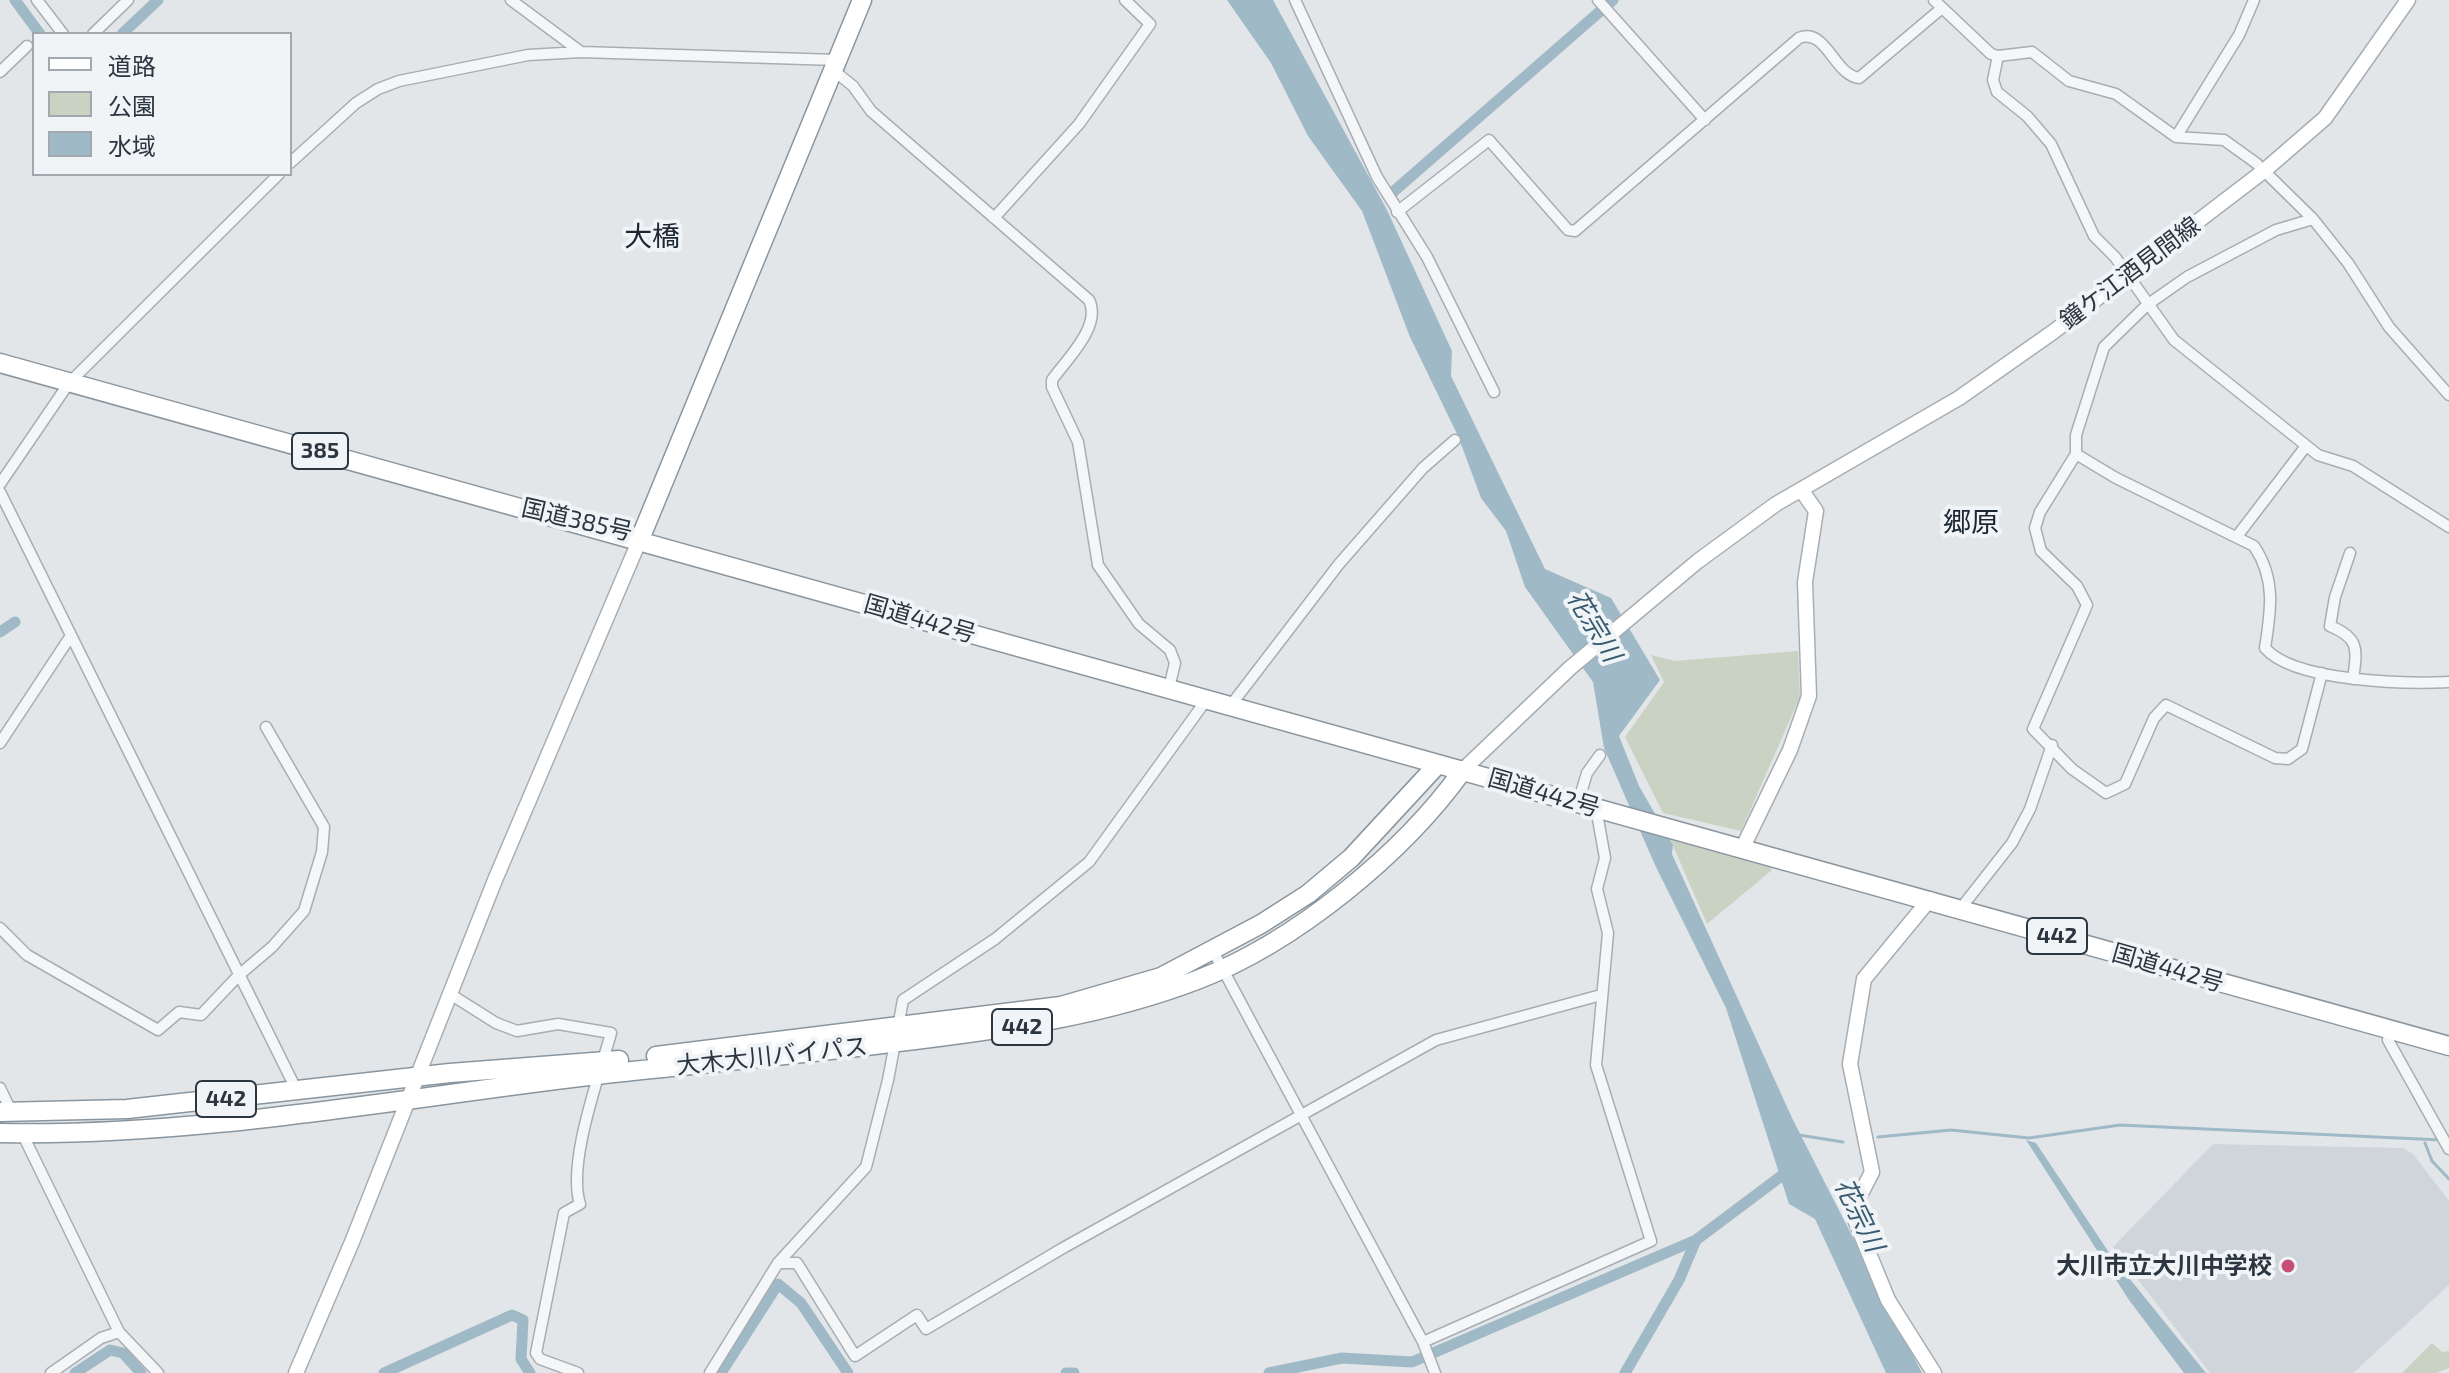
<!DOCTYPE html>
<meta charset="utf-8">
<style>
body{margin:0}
#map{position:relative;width:2449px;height:1373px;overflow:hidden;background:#e2e6e9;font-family:"Exo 2","Noto Sans JP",sans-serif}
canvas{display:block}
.legend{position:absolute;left:32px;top:32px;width:260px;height:144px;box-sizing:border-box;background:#f1f4f7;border:2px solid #a2a8ae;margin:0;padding:10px 14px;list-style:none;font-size:24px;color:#2b3640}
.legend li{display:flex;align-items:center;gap:16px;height:40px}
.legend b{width:40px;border:2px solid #a2a8ae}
</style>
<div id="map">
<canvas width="2449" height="1373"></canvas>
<ul class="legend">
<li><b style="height:10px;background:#fff"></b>道路</li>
<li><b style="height:22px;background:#cad2c4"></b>公園</li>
<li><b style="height:22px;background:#a0b9c6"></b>水域</li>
</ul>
</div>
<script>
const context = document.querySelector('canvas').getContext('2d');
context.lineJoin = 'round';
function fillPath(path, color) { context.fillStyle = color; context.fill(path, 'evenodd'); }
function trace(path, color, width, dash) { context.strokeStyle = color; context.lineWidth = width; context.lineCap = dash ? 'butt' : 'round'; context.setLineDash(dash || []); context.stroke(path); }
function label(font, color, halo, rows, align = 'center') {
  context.font = font + ' "Exo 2","Noto Sans JP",sans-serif'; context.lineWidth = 8; context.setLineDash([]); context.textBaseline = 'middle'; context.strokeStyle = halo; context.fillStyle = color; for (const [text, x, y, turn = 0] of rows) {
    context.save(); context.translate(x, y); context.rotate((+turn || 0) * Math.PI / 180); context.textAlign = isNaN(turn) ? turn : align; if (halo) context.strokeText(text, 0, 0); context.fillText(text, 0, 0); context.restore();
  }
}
fillPath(new Path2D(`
 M2213,1144L2403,1148L2413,1154L2449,1201V1285L2353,1373H2210L2113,1247Z`), '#d0d5db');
fillPath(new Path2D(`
 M1798,651L1800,697L1741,831L1663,813L1625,737L1664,682L1651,655L1675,661Z
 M1668,834L1763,853L1772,870L1707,924Z
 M2432,1343L2442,1352L2449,1351V1368L2436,1373H2402Z`), '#cad2c4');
fillPath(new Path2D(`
 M1227,0H1273L1387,210L1452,351L1451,376L1545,569L1611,598L1660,680L1619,736L1639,786L1673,845L1672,854L1793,1120L1922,1373H1886L1815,1219L1789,1204L1726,1008L1655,865L1604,748L1593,682L1525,587L1506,531L1481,498L1458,436L1410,337L1362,211L1308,136L1271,63Z
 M2026,1140L2036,1143L2112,1257L2206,1373H2184L2129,1300Z`), '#a0b9c6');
trace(new Path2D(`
 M1799,1135L1843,1142
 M1878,1137L1951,1130L2029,1138L2120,1125L2441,1140
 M2425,1143L2432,1161L2449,1179`), '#a0b9c6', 3);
trace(new Path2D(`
 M15,0L40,34
 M122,34L158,0
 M1393,192L1613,0
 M0,632L15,622
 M75,1373L110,1350L123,1353L141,1373
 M384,1373L512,1315L523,1320L521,1359L530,1373
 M721,1373L778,1284L801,1303L848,1373
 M1066,1373H1074
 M1269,1373L1342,1358L1412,1362L1696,1240
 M1625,1373L1679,1280L1696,1240L1792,1168`), '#a0b9c6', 11);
const street = new Path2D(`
 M37,0L63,34
 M511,0L581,52
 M1295,0L1377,177L1427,257L1494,392
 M1598,0L1705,120
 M1934,0L1991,54L1998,56L2032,52L2069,81L2116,94L2176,137L2224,140L2256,163L2313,219L2348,263L2389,327L2449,395
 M93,34L128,0
 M1998,56L1993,80L1997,92L2027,116L2051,144L2094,236L2115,257L2174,340L2318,455L2353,466L2449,527
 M833,70L853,86L871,111L1089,300C1102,326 1067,359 1052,380V387L1078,442L1098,565L1139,624L1170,650L1175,663L1169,688
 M0,72L27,46
 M2176,137L2239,35L2254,0
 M290,163L356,103L378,89L399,81L528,55L581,52L837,60
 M1397,212L1489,140L1568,230L1575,231L1799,38C1826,27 1834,75 1859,78L1942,8
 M994,218L1079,124L1150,24L1125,0
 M2313,219L2276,230L2187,277L2147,305L2104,347L2076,435V454L2040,512L2035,528L2041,551L2077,586L2087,605L2033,729L2072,769L2106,793L2125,784L2154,718L2166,705L2275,758L2288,759L2302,749L2322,673
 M2076,454L2116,478L2254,546C2276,579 2271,610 2265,648C2294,682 2406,684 2449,682
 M0,484L69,383L279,174
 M0,492L297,1091
 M2238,535L2306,446
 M2350,553L2335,597L2330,626C2360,638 2357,650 2353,679
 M1231,705L1339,564L1423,468L1455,440
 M0,743L70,637
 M1578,803L1587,773L1600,755
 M1961,908L2012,843L2030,809L2052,745
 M0,928L27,955L158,1030L179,1012L201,1015L239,975L272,947L304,911L322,852L324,827L266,727
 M1213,951L1423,1342L1435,1373
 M450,994L496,1023L517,1031L558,1024L611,1033C599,1077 567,1163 580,1204L564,1213L536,1353L540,1359L578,1373
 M2390,1030L2388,1040L2449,1149
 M0,1088L13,1115
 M22,1133L119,1332L158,1373
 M778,1263H797L855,1356L917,1315L926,1329L1063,1248L1436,1040L1601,995
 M1423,1342L1651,1241L1596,1065L1608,933L1597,889L1605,858L1596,808
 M51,1373L101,1338L119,1332
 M710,1373L778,1263L866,1167L888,1080L903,1000L995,939L1089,862L1207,699`);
const secondary = new Path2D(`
 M1463,770L1570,668L1698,561L1776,504L1959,398L2053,332L2265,170L2325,118L2408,0
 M1743,847L1790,750L1809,696L1805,582L1816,511L1802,491
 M1930,899L1864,979L1850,1064L1872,1172L1853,1209L1854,1217L1888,1300L1934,1373
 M296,1373L352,1242L495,880L640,539`);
const highway = new Path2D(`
 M0,363L2449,1046
 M640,539L862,0
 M656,1056L1061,1006L1161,977L1261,924L1308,894L1351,858L1438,764
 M0,1112L127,1109L450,1073L619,1060
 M0,1133C202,1137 405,1097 605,1074C709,1063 812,1053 915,1040C1012,1028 1105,1015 1197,980C1294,943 1403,854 1463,770`);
trace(street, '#a7aeb3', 13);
trace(secondary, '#a7aeb3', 17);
trace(highway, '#8a969f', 21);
trace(street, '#f4f6f8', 10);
trace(secondary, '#fff', 14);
trace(highway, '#fff', 18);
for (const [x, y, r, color] of [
 [2288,1266,8,"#c45175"]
]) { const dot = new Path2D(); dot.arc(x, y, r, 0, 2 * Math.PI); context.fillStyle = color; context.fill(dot); trace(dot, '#f1f4f7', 3); }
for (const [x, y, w] of [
 [320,451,56],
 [2057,936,60],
 [1022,1027,60],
 [226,1099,60]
]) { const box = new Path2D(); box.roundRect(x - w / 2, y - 18, w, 36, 6); context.fillStyle = '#f1f4f7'; context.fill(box); trace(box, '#2b3640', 2); }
label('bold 22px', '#2b3640', null, [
 ["385",320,451],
 ["442",2057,936],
 ["442",1022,1027],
 ["442",226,1099]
]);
label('24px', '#2b3640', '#f1f4f7', [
 ["鐘ケ江酒見間線",2130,273,-37],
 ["国道385号",577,520,13],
 ["国道442号",920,619,16],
 ["国道442号",1544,793,16],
 ["国道442号",2168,968,16],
 ["大木大川バイパス",772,1056,-6]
]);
label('bold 24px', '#2b3640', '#f1f4f7', [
 ["大川市立大川中学校",2272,1266]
], 'right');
label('italic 26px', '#385b71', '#f1f4f7', [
 ["花宗川",1594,626,59],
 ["花宗川",1859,1215,64]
]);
label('28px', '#1d2731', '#f1f4f7', [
 ["大橋",652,237],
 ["郷原",1971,523]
]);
</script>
